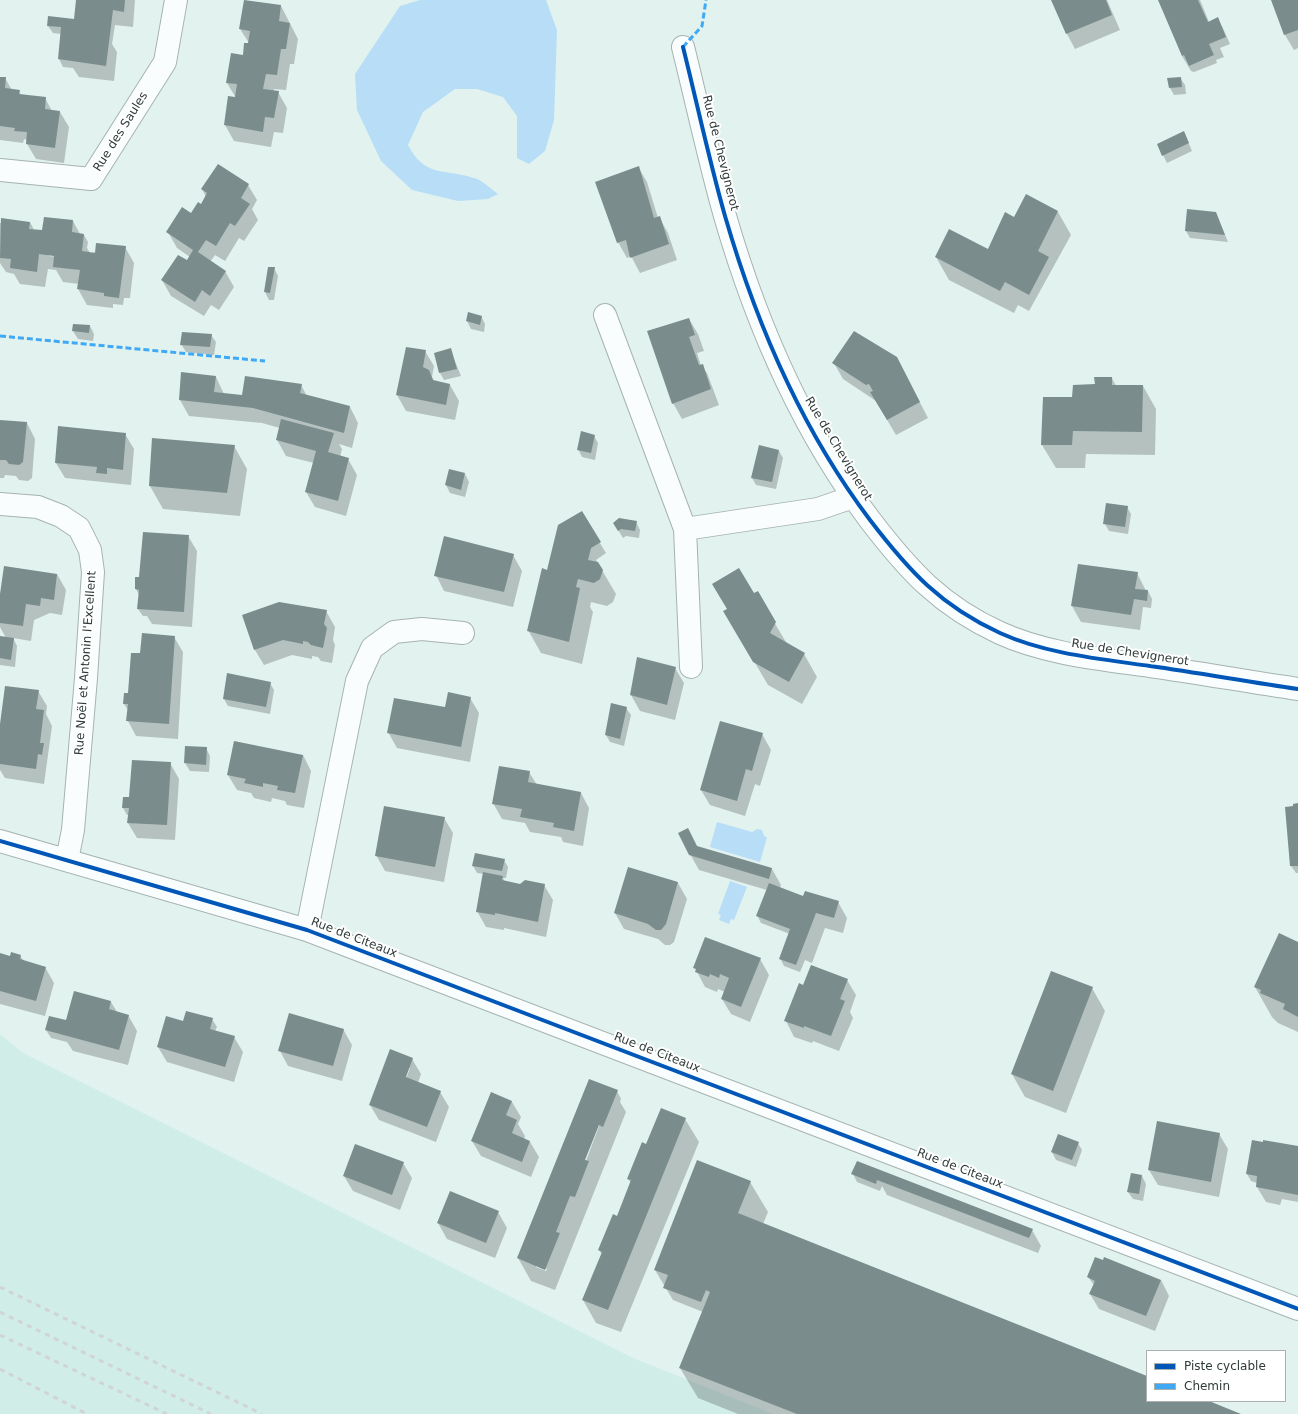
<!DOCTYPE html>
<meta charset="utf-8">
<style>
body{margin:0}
#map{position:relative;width:1298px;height:1414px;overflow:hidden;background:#e1f2ef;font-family:"DejaVu Sans",sans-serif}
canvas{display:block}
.legend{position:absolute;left:1146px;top:1350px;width:140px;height:52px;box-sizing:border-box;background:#fff;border:1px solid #abb1af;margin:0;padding:5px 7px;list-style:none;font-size:12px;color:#2e3b38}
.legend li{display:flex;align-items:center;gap:8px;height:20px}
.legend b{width:20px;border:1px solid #abb1af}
</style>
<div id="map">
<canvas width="1298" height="1414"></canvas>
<ul class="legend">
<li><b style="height:5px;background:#0057b8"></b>Piste cyclable</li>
<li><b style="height:5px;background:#3fa9f5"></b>Chemin</li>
</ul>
</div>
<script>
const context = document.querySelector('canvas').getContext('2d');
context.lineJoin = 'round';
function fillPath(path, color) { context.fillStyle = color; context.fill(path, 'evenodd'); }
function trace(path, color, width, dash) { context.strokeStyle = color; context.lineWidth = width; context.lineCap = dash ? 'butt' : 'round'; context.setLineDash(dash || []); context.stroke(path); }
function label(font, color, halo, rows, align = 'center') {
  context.font = font + ' "DejaVu Sans",sans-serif'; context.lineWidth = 4; context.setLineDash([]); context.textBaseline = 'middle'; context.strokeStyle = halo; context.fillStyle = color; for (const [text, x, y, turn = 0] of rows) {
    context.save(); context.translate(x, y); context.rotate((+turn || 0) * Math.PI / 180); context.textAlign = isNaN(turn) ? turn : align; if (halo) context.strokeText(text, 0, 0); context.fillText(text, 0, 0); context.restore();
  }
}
fillPath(new Path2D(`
 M0,1034L23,1053L633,1358L773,1414H0Z`), '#d0ede8');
fillPath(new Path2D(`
 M420,0H546L557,30L554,120L545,151L529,164L517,158V116L503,97L477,89H455L423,112L408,145C425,179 447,168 477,179C484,182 491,189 498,194L488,199L458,201L412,190L381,161L357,110L355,74L400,6Z
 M717,822L752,832L757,829L762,830L764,836L767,837L760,862L710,847Z
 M730,881L747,887L734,920L731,919L729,924L719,920L721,915L718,914Z`), '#b8ddf7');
fillPath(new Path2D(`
 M77,0H135L133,27L115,25L112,44L117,52L114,81L79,77L73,68L63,67L59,59L61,34L53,33L48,26L75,20Z
 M1053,0H1107L1120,30L1075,49L1067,34Z
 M1159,0H1200L1209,22L1222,26L1230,44L1220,48L1224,57L1216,60L1217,63L1194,72L1191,71L1182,56Z
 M1272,0H1298V48L1294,50L1285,35Z
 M281,6L298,39L294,64H290L286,90L274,89V91L278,92L287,108L283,133L274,132L271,147L234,141L225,125L229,97L236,98L227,83L243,56L249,43L240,29Z
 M0,78H5L12,90L19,91L21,95L45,98L52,111L60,112L69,127L64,163L36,159L27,144V140L24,139L23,143L0,140Z
 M1180,78L1185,85L1186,94L1174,95L1170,88Z
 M1184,132L1192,151L1167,163L1163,155Z
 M638,167L647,182L658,218L659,217L668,233L677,260L640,273L631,256L627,258L618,242Z
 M248,185L257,200L252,209L258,220L244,241L239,238L225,261L215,255L210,262L225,271L234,287L219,310L211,305L204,316L171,296L162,280L189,263L190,257L177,248L168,232L201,206L206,197L202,189Z
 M1058,212L1071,235L1029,311L1018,305L1014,313L949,280L936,257L989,250L1014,218Z
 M1216,213L1228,242L1190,238L1186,231Z
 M73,221L80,234L84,235L88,242L87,248L90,253L125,247L134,263L130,298H124L123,305L113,304V308L87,305L78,289L79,284L63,282L56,270L48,269L45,287L20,284L14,274L6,272L0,263V223L30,222L34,230L41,231ZM49,254L59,257L49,256Z
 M274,268L278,276L274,300H269L265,292Z
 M469,314L481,316L485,324L484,332L471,329L467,321Z
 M689,319L698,334L704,351L697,353L701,366L707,373L719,405L682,419L673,403L648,331Z
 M74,325L90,326L94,334L93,341L78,339L73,331Z
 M211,335L216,342L214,355L186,352L181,344Z
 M450,349L461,376L444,380L440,373Z
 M425,351L434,366L432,377L435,382L450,385L459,401L455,420L406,411L397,395Z
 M897,358L928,418L896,435L876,401L843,379L834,363Z
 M182,373L216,377L224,394L243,396L301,385L307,396L350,407L358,423L352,448L339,444L342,449L340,457L348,459L357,475L346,516L315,507L306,492L314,463L286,456L277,440L280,428L262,423L189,416L180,400Z
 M1112,378L1116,386H1143L1156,409L1155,455L1086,454L1085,468H1056L1042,445L1073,398Z
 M0,421L27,423L35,439L32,478L28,481L19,480L16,476L5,475L4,478H0Z
 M125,434L134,449L131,485L65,478L56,463Z
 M594,436L598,443L595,460L582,457L578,449Z
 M234,446L247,469L240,516L163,509L150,486Z
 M779,451L783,458L776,489L756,485L752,478Z
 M465,474L469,482L465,497L450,493L446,485Z
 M1127,507L1131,514L1128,534L1109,531L1105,524Z
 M581,512L606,553L596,560L616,594L613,602L607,606L591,602L590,607L593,612L582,664L541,653L528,630L548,571Z
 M636,522L640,530L639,538L626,536L623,538L614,523Z
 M188,536L197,551L192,627L152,624L147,616H143L138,609L139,595L136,589Z
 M513,555L522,571L513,607L444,591L436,575Z
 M1137,573L1146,591H1148L1152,599L1151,608L1143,607L1140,630L1081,622L1072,606Z
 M57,574L66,590L62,615L50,613L34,620L31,641L13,638L17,646L15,667L0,665V637L6,638L0,627V601Z
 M757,593L787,644L804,654L817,677L802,704L768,685L725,612Z
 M326,611L335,627L333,640L335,645L332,663L321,661L318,657L312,656V659L292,655L264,665L255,650L243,616Z
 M174,637L183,652L178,739L136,736L128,721V710L124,704L129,696L141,654Z
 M638,659L675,668L684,683L675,720L640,711L631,695Z
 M270,683L274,690L270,714L228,706L224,699Z
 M38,691L47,706L46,714L52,726L44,784L5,778L0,770V732Z
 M470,698L479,713L470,762L397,748L388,732Z
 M626,708L631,715L624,746L610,742L606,735Z
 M762,734L771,750L760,786L755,784L745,816L710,805L701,790Z
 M206,748L210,756L209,772L190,771L185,763Z
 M303,755L311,771L304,808L287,805L285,801L272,798L271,802L254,798L251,793L237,790L228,775Z
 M170,763L179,779L175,840L137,838L128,823L129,815H127L123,808L130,798Z
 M529,772L537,785L581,793L589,808L583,846L563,842L561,837L530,832L525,823L502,819L493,803Z
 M1298,804V873H1296L1291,866L1294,807Z
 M444,818L453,833L444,882L385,871L376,855Z
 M697,847L772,869L781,885L780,888L804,897L838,902L847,918L843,933L825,928L812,963L805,960L800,972L784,966L780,958L790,934L761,923L757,915L767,890L699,870L690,854Z
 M504,860L508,867L506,878H503L505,882L520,885H544L553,900L546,937L504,928V930L486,927L477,911L484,874L477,873L473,866Z
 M629,868L678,883L687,899L674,942L670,945H665L658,939L624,929L615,913Z
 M1298,943V1032L1278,1023L1272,1017L1255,987Z
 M0,954L12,958L20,956L24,961L45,967L54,983L45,1016L0,1004Z
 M760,959L769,975L750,1022L731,1014L722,999L725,992L718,989L717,992L705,987L695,968Z
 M847,980L856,995L850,1012L853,1018L839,1051L813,1041L812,1043L794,1037L786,1021L804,986Z
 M1092,988L1105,1011L1066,1113L1025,1097L1012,1074Z
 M111,1002L117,1012L128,1015L137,1031L128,1065L73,1051L67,1042L51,1038L46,1030Z
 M212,1019L217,1027L215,1031L234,1037L243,1052L234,1082L167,1062L158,1047L184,1022Z
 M343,1029L352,1045L342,1081L288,1066L280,1051Z
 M412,1059L421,1074L418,1083L440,1092L449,1107L436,1142L379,1120L370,1105ZM408,1068H410L405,1082L403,1081Z
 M617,1091L621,1099L620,1102L626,1112L555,1290L531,1281L518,1258ZM600,1120L601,1121L586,1161H583ZM536,1265L547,1269L546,1271L536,1267Z
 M491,1093L512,1102L521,1117L518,1124L525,1136L524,1139L530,1142L539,1157L531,1177L481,1156L472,1141Z
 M685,1119L699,1142L621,1332L596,1323L583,1300L602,1255L599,1250L617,1217L631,1183L628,1179Z
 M1219,1134L1228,1149L1219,1197L1158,1185L1149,1170Z
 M1078,1143L1082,1150L1076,1167L1056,1160L1052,1152Z
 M1298,1147V1202L1282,1199L1280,1205L1266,1202L1257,1187V1183L1251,1181L1247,1174Z
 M857,1162L1032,1230L1041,1246L1038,1253L887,1195L882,1186L880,1191L857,1182L853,1174Z
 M403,1163L412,1178L400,1210L353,1191L344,1176Z
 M1142,1176L1146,1184L1143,1201L1133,1199L1128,1192Z
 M750,1182L768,1212L763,1224L1147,1377V1401H1206L1239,1414H738L698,1398L680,1368L703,1312L673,1300L655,1270Z
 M498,1212L507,1228L495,1258L447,1239L438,1223Z
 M1088,1277L1161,1280L1169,1296L1155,1331L1099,1309L1090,1294L1094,1285Z`), '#0003');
fillPath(new Path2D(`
 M76,0H125L124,12L113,10L106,66L58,59L61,27L47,26L48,16L74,19Z
 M244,0L281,5L279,21L290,23L286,49H281L277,75L266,74L263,89L279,91L274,118L265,117L263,132L224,125L228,96L235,97L237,84L226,83L231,53L243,55L244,43H248L250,31L239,29Z
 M1051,0H1106L1112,15L1066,34Z
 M1158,0H1198L1208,22L1218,17L1226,37L1209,44L1214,55L1189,66L1184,55L1182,56Z
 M1271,0H1298V30L1284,35Z
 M0,77H6L5,88L20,90L19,94L46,97L45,109L60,111L55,148L26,144L27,132L14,131L15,128L0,126Z
 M1181,77L1182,87L1169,88L1167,78Z
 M1184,131L1189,143L1162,156L1157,144Z
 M218,164L249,184L241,198L250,204L235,226L230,223L216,246L206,240L198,252L226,271L210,296L202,290L195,302L161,280L178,255L187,260L193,250L166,232L182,207L191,213L198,202L201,204L207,193L201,189Z
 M639,166L654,218L660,216L669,244L630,258L626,240L617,243L595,182Z
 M1026,194L1058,211L1038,251L1049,257L1029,295L1005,282L1000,291L935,257L949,229L988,249L1005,212L1014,217Z
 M1187,209L1216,212L1225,235L1185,231Z
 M44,217L73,220L72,232L84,234L82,251L95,253L96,243L126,246L119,298L104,296V293L77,289L80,270L53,267L54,256L39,254L37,272L10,268L11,259L0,258L1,218L30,222L29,229L42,230Z
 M268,267H275L270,293L264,292Z
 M468,312L482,316L480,325L466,321Z
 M689,318L695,335L689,337L699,365L703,364L711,389L672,404L647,331Z
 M73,324L90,325L89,333L72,331Z
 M854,331L897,357L920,402L887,420L870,392L873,391L869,384L866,385L832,363Z
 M182,332L212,334L210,347L180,345Z
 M406,347L426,350L423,367L429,370L433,380L450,384L446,405L396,395Z
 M451,348L457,369L439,373L434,353Z
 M181,372L216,376L214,392L242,395L245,376L302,384L300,393L350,406L344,433L253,408L179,400Z
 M1094,377H1112V385H1143L1142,432L1073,431L1072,445H1041L1043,397H1072L1073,385L1095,384Z
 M281,419L334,433L328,452L349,458L338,501L305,492L316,451L276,440Z
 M0,420L27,422L23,462L19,465L9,464L6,460H0Z
 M58,426L126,433L123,470L107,468V474L96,473L97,467L55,463Z
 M581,431L595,435L591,453L577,450Z
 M152,438L235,445L227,493L149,486Z
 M759,445L779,450L772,482L751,478Z
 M449,469L465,473L461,490L445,485Z
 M1106,503L1128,506L1125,527L1103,524Z
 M582,511L601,542L591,548L588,560L598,562L603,570L600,579L594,583L578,579L576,587L580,588L569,642L527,631L542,568L547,570L558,525Z
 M619,518L637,521L635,531L621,529L618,531L613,523Z
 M143,532L189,535L184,612L137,609L139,590L135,589V577H139Z
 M444,536L514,554L504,592L434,576Z
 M1078,564L1138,572L1135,589L1148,590L1147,601L1134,599L1131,615L1071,606Z
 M4,566L57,574L54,600L41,598L40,606L26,604L23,626L0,623V594Z
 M739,568L754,593L758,591L776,622L770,633L805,653L789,682L753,662L723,611L727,609L712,584Z
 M279,602L327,610L324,624L327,628L323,648L311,645L308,642L303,641V644L283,640L254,650L242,615Z
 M142,633L175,636L169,724L126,721L128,704H123L124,693H128L131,653H140Z
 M0,636L14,638L11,660L0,658Z
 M637,657L676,667L667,705L630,695Z
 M227,673L271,682L266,707L223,699Z
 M5,686L39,690L36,709L44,710L40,743H44L42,755L38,754L36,769L0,764V724Z
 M448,692L471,697L461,747L387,733L394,698L445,707Z
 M611,703L627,707L620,739L605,735Z
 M720,721L763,733L752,771L746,769L737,801L700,790Z
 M234,741L303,755L295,793L277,790L278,786L263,783V787L244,783L246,779L227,775Z
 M185,746L207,747L206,765L184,763Z
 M132,760L171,762L167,825L127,823L129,808H122L123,797H129Z
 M499,766L530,771L528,782L581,792L574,831L553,827L554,823L520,817L522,809L492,804Z
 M1298,803V866H1290L1285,807L1293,806V804Z
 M384,806L445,817L435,867L375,856Z
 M688,828L697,846L772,868L769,879L689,855L678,833Z
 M475,853L505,859L502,871L472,866Z
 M628,867L678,882L666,924L661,930H656L648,924L614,913Z
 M483,872L503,876L502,880L520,884L525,880L545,884L538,922L495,913V915L476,912Z
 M769,883L803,896L805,891L839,901L834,918L816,913L796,965L779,959L790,929L756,916Z
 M1279,933L1298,942V1017L1283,1009L1285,1004L1260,993L1261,990L1254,987Z
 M705,937L761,958L741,1007L721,999L729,978L720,974L719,978L710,974L709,977L695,972L696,969L693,968Z
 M11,952L21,955L20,959L46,967L36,1001L0,991V953L10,956Z
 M811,965L848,979L840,999L845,1001L831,1036L804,1026V1028L784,1021L799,983L803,985Z
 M1051,971L1093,987L1053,1091L1011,1074Z
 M74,991L111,1001L109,1009L129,1015L119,1050L45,1030L49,1016L66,1020Z
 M186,1011L213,1018L210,1029L235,1036L225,1067L157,1047L166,1016L183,1021Z
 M289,1013L344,1029L333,1066L278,1051Z
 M390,1049L413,1058L406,1077L441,1091L427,1127L369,1105Z
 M589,1079L618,1090L603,1127L599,1125L585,1160L589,1161L575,1197L570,1196L556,1232L560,1233L545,1270L517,1258Z
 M491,1092L512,1101L506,1115L517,1120L512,1133L530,1141L522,1162L471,1141Z
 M661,1108L686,1118L608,1310L582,1300L602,1252L598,1250L613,1214L617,1216L631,1180L627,1179L642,1142L646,1144Z
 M1157,1121L1220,1133L1211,1182L1148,1170Z
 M1058,1134L1079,1142L1072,1160L1051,1152Z
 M1252,1140L1263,1142V1140L1298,1146V1195L1256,1187L1257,1176L1246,1174Z
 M355,1144L404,1162L392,1195L343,1176Z
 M697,1160L751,1181L738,1213L1147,1376V1401H1209L1241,1414H797L679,1368L710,1292L706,1290L701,1302L663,1288L668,1275L654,1270Z
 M857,1161L1033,1229L1029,1238L877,1180L876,1184L851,1174Z
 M1131,1173L1142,1175L1139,1194L1127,1192Z
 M450,1191L499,1211L486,1243L437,1223Z
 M1095,1257L1103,1260L1104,1257L1161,1280L1146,1316L1089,1294L1095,1281L1087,1277Z`), '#7a8c8c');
const street = new Path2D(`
 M683,47C697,103 709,160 725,216C756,323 802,430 870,520C909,571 941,606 1000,633C1046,654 1101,659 1150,666C1200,673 1249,682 1298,689
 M0,170L91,179L165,62L176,0
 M605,315L685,529L691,667
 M0,504L38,507L61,516L79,528L90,550L93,572L86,678L73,830L67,860
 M685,529L818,509L853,497
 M0,841L307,930L1298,1309
 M307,930L357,681L372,648L394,632L422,629L463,633`);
trace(street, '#a5b3b0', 24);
trace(street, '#fafdfd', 22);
trace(new Path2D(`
 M0,1287L262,1414
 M0,1312L211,1414
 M0,1335L167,1414
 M0,1369L87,1414`), '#d0d5d4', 3, [5, 5]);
trace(new Path2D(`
 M683,47L702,26L706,0
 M0,336L265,361`), '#3fa9f5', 3, [6, 3]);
trace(new Path2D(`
 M683,47C697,103 709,160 725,216C756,323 802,430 870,520C909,571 941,606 1000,633C1046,654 1101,659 1150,666C1200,673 1249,682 1298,689
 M0,841L307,930L1298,1309`), '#0057b8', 4);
label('12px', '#2e3b38', '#fff', [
 ["Rue des Saules",121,132,-58],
 ["Rue de Chevignerot",720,153,76],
 ["Rue de Chevignerot",838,449,59],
 ["Rue de Chevignerot",1130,653,9],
 ["Rue Noël et Antonin l'Excellent",86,663,-86],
 ["Rue de Citeaux",354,938,21],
 ["Rue de Citeaux",657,1053,21],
 ["Rue de Citeaux",960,1169,21]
]);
</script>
